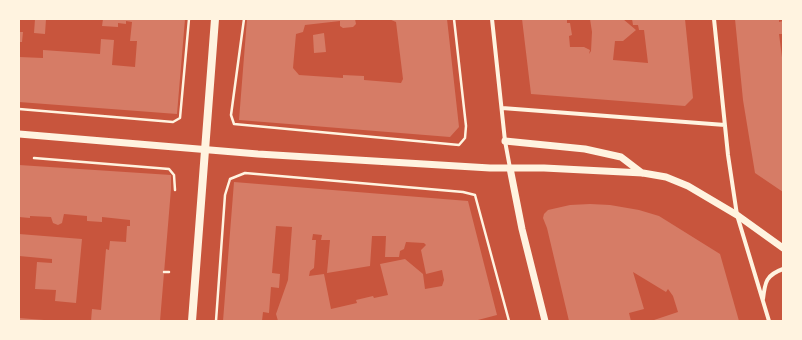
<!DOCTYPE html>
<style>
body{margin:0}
#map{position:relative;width:802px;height:340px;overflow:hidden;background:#c8553d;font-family:"Roboto Serif",serif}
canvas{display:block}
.frame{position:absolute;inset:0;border:20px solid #fff3e0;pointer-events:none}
</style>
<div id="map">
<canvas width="802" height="340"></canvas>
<div class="frame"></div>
</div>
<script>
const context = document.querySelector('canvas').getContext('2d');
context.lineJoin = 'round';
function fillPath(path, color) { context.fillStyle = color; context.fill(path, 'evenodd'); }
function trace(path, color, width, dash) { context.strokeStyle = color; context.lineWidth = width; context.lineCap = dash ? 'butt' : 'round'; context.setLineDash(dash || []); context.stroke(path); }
fillPath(new Path2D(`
 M35,19H46L45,34L34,33Z
 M103,19H185L177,114L19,102V57L43,58V50L100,54L101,39L114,40L112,65L135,67L137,41H130L132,22L126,21V24L118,23V27L102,26Z
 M247,19H355L356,24L353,27L343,28L340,26V21L305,25L303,32L296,34L293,68L299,75L343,78V75L364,76V80L401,83L403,79L396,22L389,19H447L459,127L450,137L239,120Z
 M522,19H567V23H570L572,35L569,36L570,47H584L590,50L589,54L591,51L592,32L590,19H623L636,30L623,41H615L613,60L648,63L644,30H639L638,25H633L632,19H685L693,98L685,106L531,94Z
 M735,19H779V22L783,21V34H779L783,65V192L755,173L743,100Z
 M19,32H23L22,42H19Z
 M324,33L326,52L314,53L313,35Z
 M19,165L171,175V189L160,321H91L92,309L101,310L106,249L109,250L110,241L126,242L127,226H130V220L102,217V222L87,221V216L64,214L62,223L58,225L53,223L51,217L30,216V218L19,217Z
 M234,182L468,201L497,315L474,321H278L276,314L288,280L292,227L276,226L272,273L280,274L279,288L271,287L269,313L263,312L262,321H223ZM313,234L322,235L321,240H330L327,273L370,266L372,236H386L385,257H399L400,251L404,249L406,242L424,243L426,245L421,250L426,274L442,270L444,280L442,286L425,289L423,274L405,259L380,264L388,295L374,298L373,296L356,300L357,303L331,309L324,274L309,276L310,271L314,268L316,240H312Z
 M590,204L610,205L639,210L659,216L720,254L739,321H651L678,312L673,296L668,289L666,292L633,272L644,309L629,313L631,321H569L547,228L543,218L544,214L548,210L570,205Z
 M19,234L82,239L76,303L55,301L56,290L35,289L37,262L52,263V259L19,256Z
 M19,318L44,320V321H19Z`), '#d67c66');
trace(new Path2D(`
 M244,19L231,115L234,124L459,145L465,138L466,126L454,19
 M19,109L173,122L180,118L189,19
 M34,158L169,169L174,175L175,190
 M164,272H169
 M216,321L225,195L230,179L245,173L463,192L475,195L509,321`), '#fff3e0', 2.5);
trace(new Path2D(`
 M492,19L505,141L510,168
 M714,19L728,155L737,215L769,321
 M502,108L725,125
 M763,299C765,282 766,275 783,269`), '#fff3e0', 4);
trace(new Path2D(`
 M19,134L258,154L490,168H544L643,173L666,177L688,186L737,215L783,248
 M505,141L585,149L621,157L642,173
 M510,168L522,229L545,321`), '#fff3e0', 7);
trace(new Path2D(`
 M192,321L215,19`), '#fff3e0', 8);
</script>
